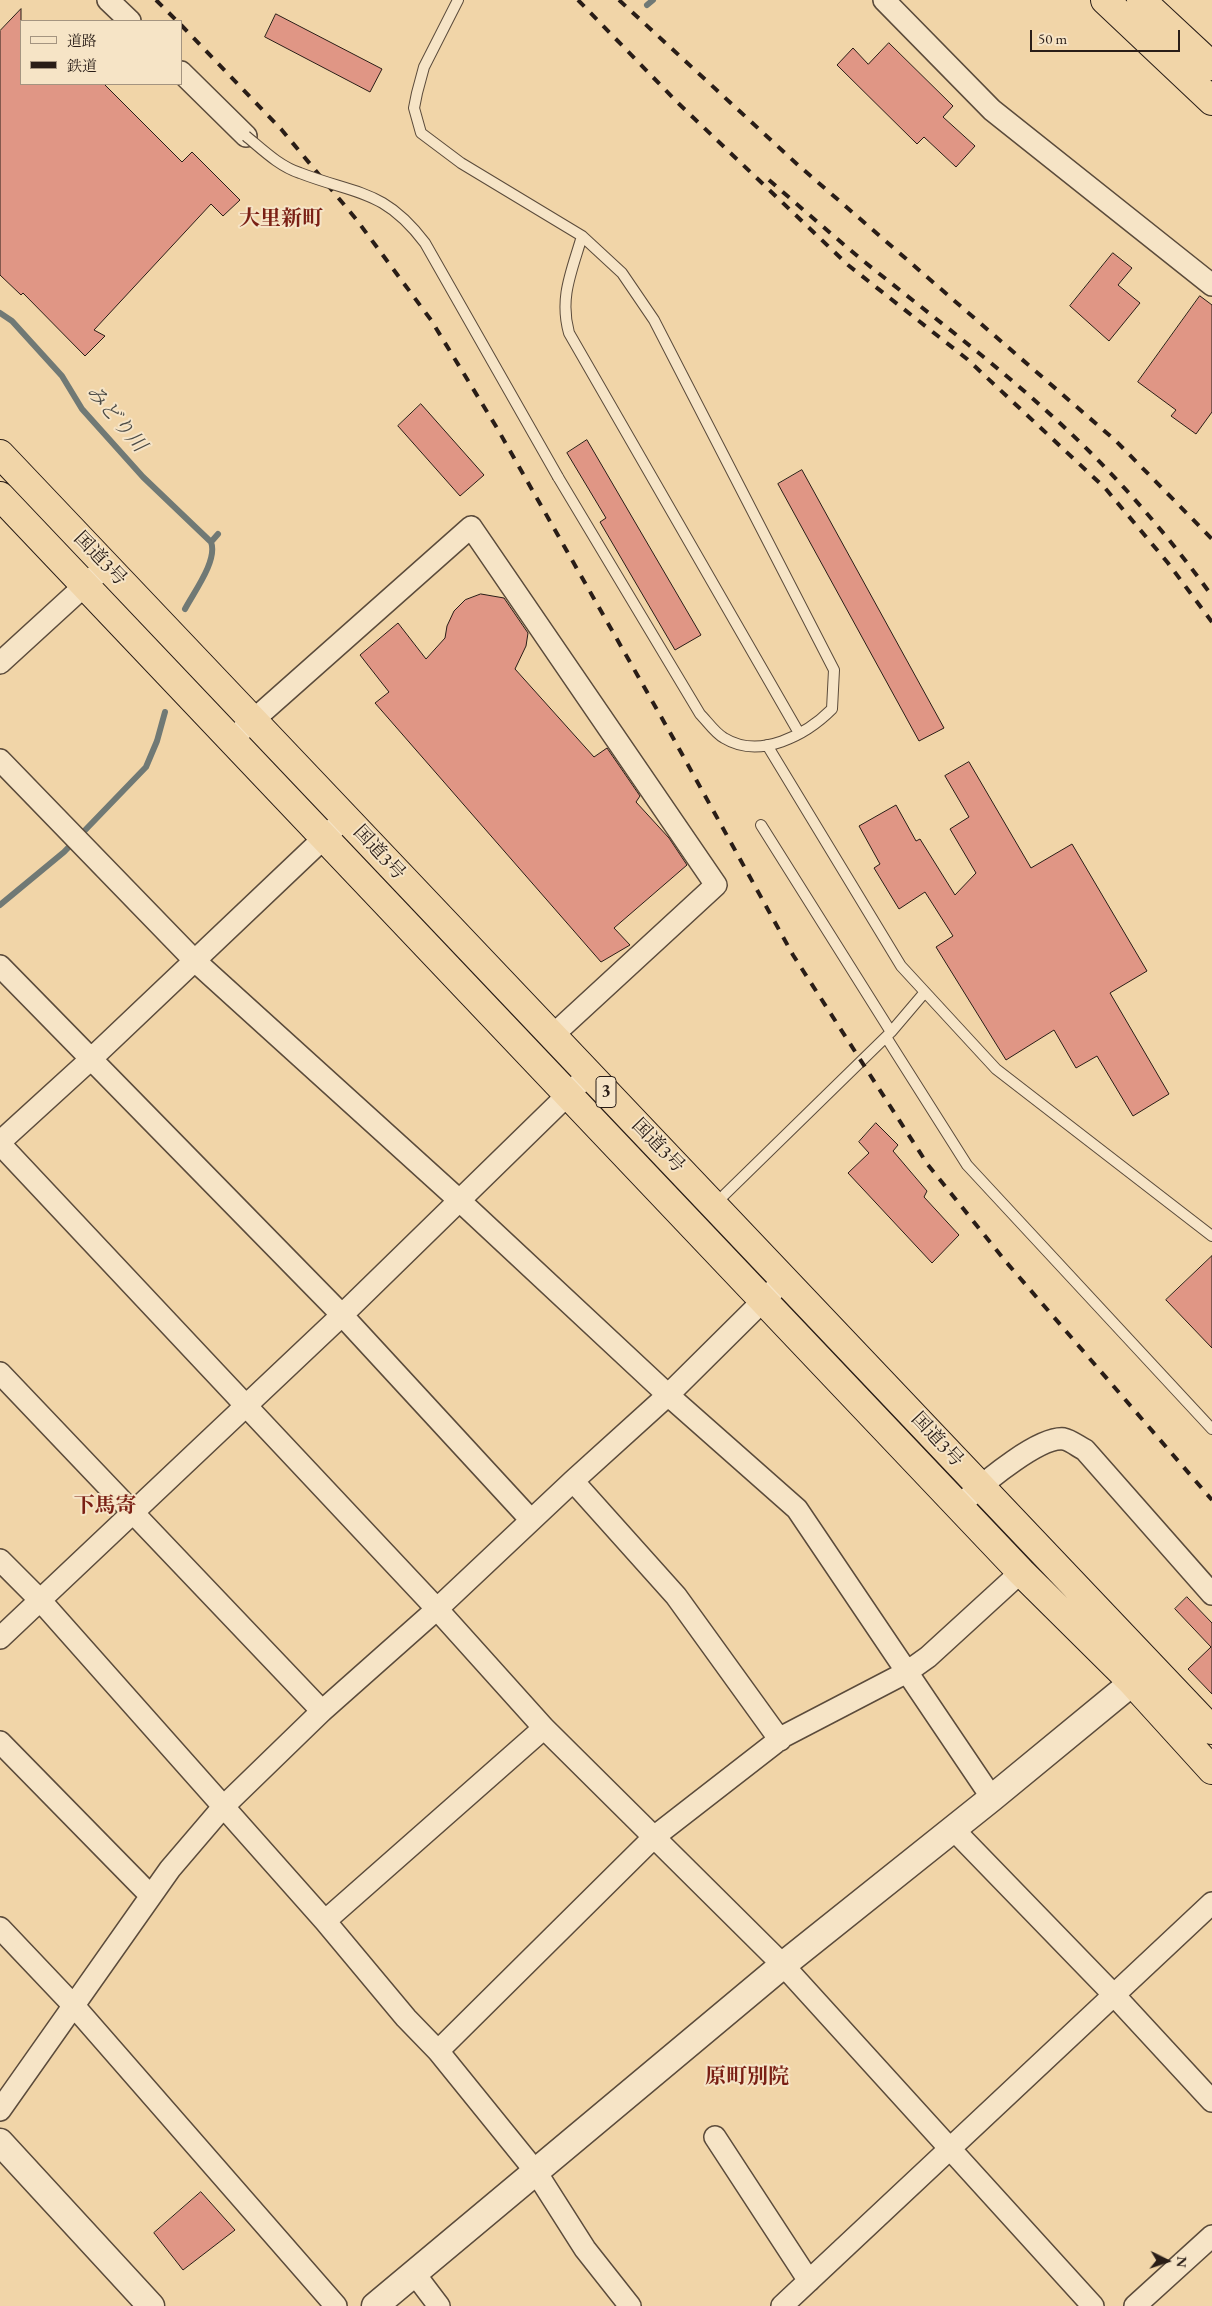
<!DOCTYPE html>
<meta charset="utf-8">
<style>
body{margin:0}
#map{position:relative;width:1212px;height:2306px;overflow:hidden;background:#f1d5a8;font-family:"EB Garamond","Noto Serif JP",serif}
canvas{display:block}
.legend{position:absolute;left:20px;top:20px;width:162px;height:65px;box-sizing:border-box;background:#f6e4c6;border:1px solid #a49480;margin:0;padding:6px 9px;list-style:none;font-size:15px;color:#291d17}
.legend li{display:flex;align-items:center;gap:10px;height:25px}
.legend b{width:25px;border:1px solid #a49480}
.north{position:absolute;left:1142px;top:2236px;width:50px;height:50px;-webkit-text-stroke:4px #f6e4c6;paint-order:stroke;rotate:94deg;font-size:14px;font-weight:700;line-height:20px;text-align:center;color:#291d17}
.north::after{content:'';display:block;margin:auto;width:18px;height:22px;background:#291d17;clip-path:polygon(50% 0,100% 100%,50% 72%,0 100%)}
.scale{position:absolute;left:1030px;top:30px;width:150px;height:22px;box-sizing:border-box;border:2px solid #291d17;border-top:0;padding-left:6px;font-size:15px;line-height:18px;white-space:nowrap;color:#291d17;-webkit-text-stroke:4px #f6e4c6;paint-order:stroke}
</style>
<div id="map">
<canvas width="1212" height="2306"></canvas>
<ul class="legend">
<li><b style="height:6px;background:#f6e4c6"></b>道路</li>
<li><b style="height:6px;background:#291d17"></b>鉄道</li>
</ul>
<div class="north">N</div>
<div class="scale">50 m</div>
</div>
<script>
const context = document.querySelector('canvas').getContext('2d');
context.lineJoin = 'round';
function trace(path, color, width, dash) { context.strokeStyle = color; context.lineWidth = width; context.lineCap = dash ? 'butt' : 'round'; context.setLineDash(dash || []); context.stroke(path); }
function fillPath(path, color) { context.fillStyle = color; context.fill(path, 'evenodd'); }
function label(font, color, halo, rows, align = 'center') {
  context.font = font + ' "EB Garamond","Noto Serif JP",serif'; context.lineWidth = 4; context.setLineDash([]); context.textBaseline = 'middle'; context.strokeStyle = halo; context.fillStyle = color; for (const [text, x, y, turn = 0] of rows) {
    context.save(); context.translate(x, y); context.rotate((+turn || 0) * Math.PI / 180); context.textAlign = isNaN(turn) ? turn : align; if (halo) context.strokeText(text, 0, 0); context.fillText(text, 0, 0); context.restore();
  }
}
trace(new Path2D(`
 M647,5L653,0
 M0,313L12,321L62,376L82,409L143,477L211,542C218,560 194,592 185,609
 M211,542L218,534
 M0,905L64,852L146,767L157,741L165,712`), '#707975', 6);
const building = new Path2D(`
 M21,9V84H104L182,162L192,152L240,200L223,216L211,204L94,330L105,336L85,356L23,293L21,295L0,275V31Z
 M276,14L382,69L370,92L265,37Z
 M889,43L953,106L943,117L975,146L956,167L924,137L917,144L837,65L853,48L868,64Z
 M1113,253L1132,268L1118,285L1140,303L1109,341L1070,306Z
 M1200,296L1212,305V412L1196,434L1171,416L1176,410L1138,382Z
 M421,404L484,475L460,496L398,426Z
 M587,440L701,635L675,650L600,522L606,518L567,453Z
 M802,470L944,728L919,741L778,484Z
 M481,594L504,598L528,633L526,646L515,669L594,757L607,748L640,796L636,802L669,838L687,865L614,928L630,945L601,962L375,703L389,692L360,655L398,623L426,659L445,638L447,626L454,611L465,600Z
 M969,762L1031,868L1072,844L1147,971L1110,993L1169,1094L1133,1116L1097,1056L1076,1068L1054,1030L1006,1060L936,947L953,936L925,892L899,909L874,868L880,864L859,826L896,805L916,841L920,839L955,895L976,873L950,829L969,817L945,776Z
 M876,1123L898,1145L893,1151L927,1191L924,1197L959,1235L932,1263L848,1173L869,1153L859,1142Z
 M1212,1256V1348L1166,1300Z
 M1187,1597L1212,1623V1694L1188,1669L1211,1647L1175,1609Z
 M201,2192L235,2230L183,2270L154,2233Z`);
fillPath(building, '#e09685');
trace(building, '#291d17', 1);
const service = new Path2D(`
 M458,0L424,67L417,93L414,108L421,133L461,163L582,236L622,273L654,320L834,670L832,709C806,735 760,760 724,738C715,733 707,721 700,714L558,477
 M582,236C572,271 559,297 569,333L799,733
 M767,745L901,966L996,1069L1212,1236
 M891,1032L925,992
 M886,1037L967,1165L1212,1429
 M715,1204L891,1032L761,825`);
const minor = new Path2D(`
 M108,0L130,21
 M884,0L992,110L1212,285
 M181,72L246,136
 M0,663L106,566
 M232,739L471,527L716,885L552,1036
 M0,760L194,960L460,1201L668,1395L797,1509L992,1798
 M0,966L342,1315L531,1520
 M0,1142L91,1059L346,817
 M0,1144L437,1609L544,1728L783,1965L1093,2306
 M0,1373L322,1711
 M573,1481L676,1596L780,1740
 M969,1497C986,1481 1040,1436 1064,1439C1070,1440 1079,1447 1085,1450L1212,1594
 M0,1560L40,1600L325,1921L406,2018L438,2051L536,2172L585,2249L630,2306
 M0,1638L342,1315L589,1074
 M0,1742L151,1896
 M954,1830L1114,1995L1212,2101
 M325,1921L544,1728
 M0,1928L74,2006L336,2306
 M438,2051L654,1837L784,1736L907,1672L928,1657L1021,1572
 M0,2110L170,1869L223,1807L322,1711L437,1609L573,1481L668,1395L785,1279
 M715,2137L809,2281
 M414,2273L439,2306
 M782,2306L1212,1903
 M1135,2306L1212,2236`);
const tertiary = new Path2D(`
 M0,2142L151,2306
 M375,2306L783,1965L992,1798L1150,1668`);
const trunk = new Path2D(`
 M1105,0L1212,101
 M1141,0L1212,66
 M0,454L1212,1730
 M0,496L1021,1572L1132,1682L1212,1770`);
trace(service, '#5b4b3b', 12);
trace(minor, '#5b4b3b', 24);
trace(tertiary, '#5b4b3b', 29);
trace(trunk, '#291d17', 30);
trace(service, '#f6e4c6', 10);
trace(minor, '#f6e4c6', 21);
trace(tertiary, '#f6e4c6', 26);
trace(trunk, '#f1d5a8', 28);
trace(new Path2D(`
 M156,0L177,21
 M578,0L678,103L848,265L967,359L1105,488L1168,563L1212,622
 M619,0L798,165L1116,441L1212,539
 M181,25L281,129L356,219L431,320L497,428L672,736L793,955L928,1165L1007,1263L1212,1500
 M769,180C799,206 830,233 861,259C924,310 991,360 1051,415C1111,469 1165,531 1212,596`), '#291d17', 4, [9, 9]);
const serviceBridge = new Path2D(`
 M246,136C263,150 279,166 300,173C357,195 384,189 425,243L558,477`);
trace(serviceBridge, '#5b4b3b', 12, []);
trace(serviceBridge, '#f6e4c6', 10);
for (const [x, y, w] of [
 [606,1092,20]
]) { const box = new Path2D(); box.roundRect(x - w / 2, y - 15.5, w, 31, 4); context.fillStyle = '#f6e4c6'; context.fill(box); trace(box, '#291d17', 1); }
label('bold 18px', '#291d17', null, [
 ["3",606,1092]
]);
label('19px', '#291d17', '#f6e4c6', [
 ["国道3号",100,559,46],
 ["国道3号",379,853,47],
 ["国道3号",658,1146,46],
 ["国道3号",937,1440,47]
]);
label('italic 20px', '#4c4b46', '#f6e4c6', [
 ["みどり川",116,419,50]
]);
label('bold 21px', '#7a1f14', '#f6e4c6', [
 ["大里新町",281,219],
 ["下馬寄",105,1506],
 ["原町別院",747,2077]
]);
</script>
